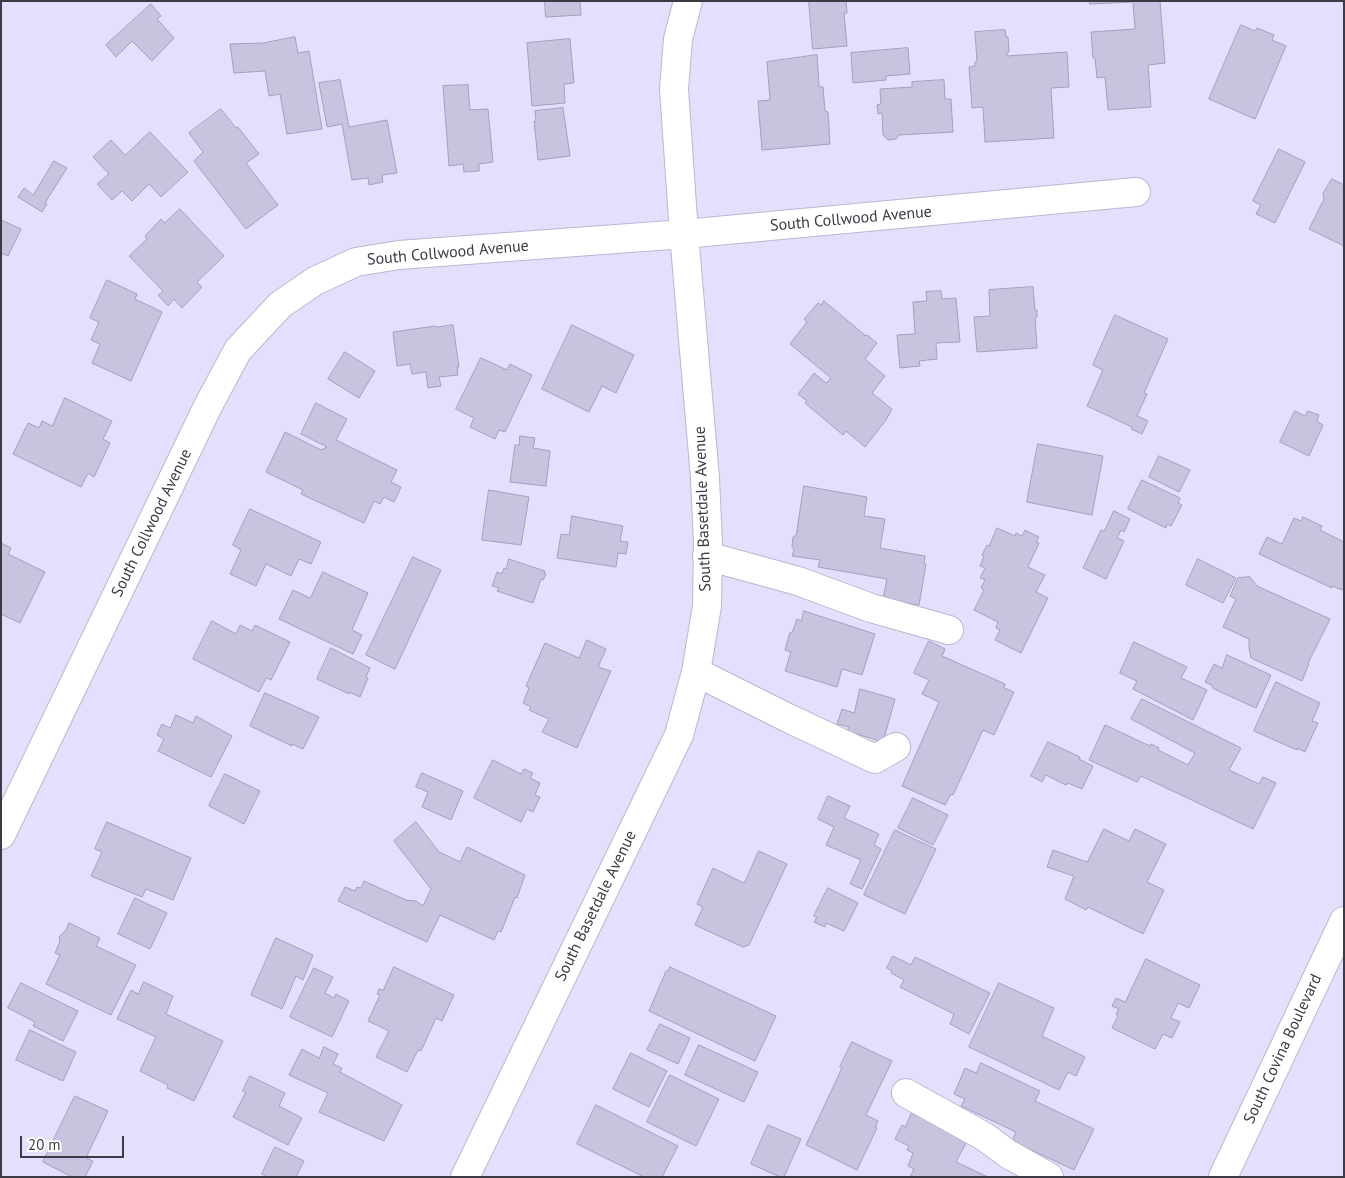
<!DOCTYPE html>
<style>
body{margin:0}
#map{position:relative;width:1345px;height:1178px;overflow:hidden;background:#e5defc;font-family:"PT Sans",sans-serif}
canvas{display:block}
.frame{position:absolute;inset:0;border:2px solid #3c3a45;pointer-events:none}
.scale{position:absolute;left:20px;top:1136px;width:104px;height:22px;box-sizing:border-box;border:2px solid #3c3a45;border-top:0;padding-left:6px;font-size:15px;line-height:18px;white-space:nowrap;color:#3c3a45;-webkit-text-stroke:4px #fff;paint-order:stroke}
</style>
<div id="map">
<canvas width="1345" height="1178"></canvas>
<div class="frame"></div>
<div class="scale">20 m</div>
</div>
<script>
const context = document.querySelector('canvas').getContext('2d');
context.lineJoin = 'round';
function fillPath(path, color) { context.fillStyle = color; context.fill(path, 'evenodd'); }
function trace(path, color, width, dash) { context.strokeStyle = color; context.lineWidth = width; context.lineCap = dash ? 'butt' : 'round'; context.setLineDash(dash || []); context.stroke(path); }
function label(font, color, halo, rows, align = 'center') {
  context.font = font + ' "PT Sans",sans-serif'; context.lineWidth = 4.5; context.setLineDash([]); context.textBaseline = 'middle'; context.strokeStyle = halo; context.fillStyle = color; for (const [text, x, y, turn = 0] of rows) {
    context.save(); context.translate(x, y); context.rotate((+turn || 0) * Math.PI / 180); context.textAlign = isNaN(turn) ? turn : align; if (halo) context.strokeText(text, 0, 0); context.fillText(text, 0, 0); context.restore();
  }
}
const building = new Path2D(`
 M545,1H580L581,15L546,17Z
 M809,1H846L847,13H844L847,46L813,49Z
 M1090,1H1160L1165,63L1148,65L1151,107L1108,110L1105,77L1097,78L1095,58H1093L1091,32L1135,29L1133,2L1090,4Z
 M151,4L161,16L157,19L174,38L152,61L132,41L116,57L106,45Z
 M1241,25L1255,31L1257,28L1274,35L1272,40L1286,46L1255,119L1209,99Z
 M1005,30L1006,37H1008L1009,52H1007V56L1067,52L1069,87L1051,88L1054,138L985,142L983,107L972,108L969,67L975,66V62H977L975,32Z
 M295,37L298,53L309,51L322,129L287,134L280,94L269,96L265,71L234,73L230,44L263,43Z
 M570,39L574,83L564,84L565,103L532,106L527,43Z
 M908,48L910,74L886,76V80L853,83L851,53Z
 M817,55L819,87H823L825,111L828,112L830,144L762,150L758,101L770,100L767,62Z
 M340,80L349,127L387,120L397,173L382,175L383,182L369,185L368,178L352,180L342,124L327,127L319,83Z
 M944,80L945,99H951L953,132L899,135L896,139L888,140L883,135L882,113L878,114L877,105L881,104L880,89L912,87V82Z
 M468,85L470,110L488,109L493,162L479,164V171L464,172L463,164L449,166L443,86Z
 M563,108L570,156L538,160L534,121L536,122L535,111Z
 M221,109L236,128L238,127L259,154L246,163L278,205L246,229L194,161L203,152L189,133Z
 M150,132L188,172L161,197L149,184L132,201L122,191L112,200L97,184L109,174L93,157L111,140L125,155Z
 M1279,149L1305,162L1275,223L1256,214L1261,205L1253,201Z
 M54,161L67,168L45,203L47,204L42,212L18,197L24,188L33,195Z
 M1332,179L1344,185V246L1309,229L1324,199L1323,194Z
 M180,209L224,256L197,282L202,287L182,308L174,299L168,306L158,295L163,291L129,256L147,239L145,236L161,219L164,223Z
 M1,220L21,229L8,256L1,253Z
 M107,280L137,294L135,299L162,312L131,381L92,363L100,344L91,340L99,322L90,318Z
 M1033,287L1035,310H1037V317L1035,318L1037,348L977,352L974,317L990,316L989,290Z
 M941,291L942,299L956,298L960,342L936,343L937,359L919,361L920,366L900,368L897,335L915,334L913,302L927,301L926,292Z
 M824,301L866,336L867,335L877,343L865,359L885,376L872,393L892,409L886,420L865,447L846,431L843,435L805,403L807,401L798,394L814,373L826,383L831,378L790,344L807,322L804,319L818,303L821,305Z
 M1115,315L1168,339L1144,393L1147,394L1137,416L1148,421L1142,434L1131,429L1132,427L1087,406L1103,370L1093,365Z
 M453,325L459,367H457L458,375L439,377L441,386L428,388L426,372L412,374L410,364L397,366L393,332L435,326L436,327Z
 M572,325L634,355L616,393L602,386L589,412L542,389Z
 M345,352L375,371L359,398L328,379Z
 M481,358L507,370L510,364L532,375L505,432L499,430L495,439L470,427L474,418L456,409Z
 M65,398L112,421L103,439L110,443L94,477L88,473L81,487L13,454L28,423L39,428L42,421L52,426Z
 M316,403L347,419L336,440L397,470L391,482L401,487L394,502L384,497L380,504L374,501L364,523L301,494L303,490L266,472L285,432L321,450L327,447L301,434Z
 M1295,411L1305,416L1308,411L1319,415L1317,421L1323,425L1309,456L1280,442Z
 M520,436L535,438L533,448L550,451L546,486L510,482L515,445H519Z
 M1038,444L1103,456L1092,515L1027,502Z
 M1159,456L1190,470L1179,492L1149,477Z
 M1142,480L1180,498L1178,503L1182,505L1171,526L1167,524L1166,528L1128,509Z
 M804,486L867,497L864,516L885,519L880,548L925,556L924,564H926L919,605L883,599L887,579L818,567L820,560L792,556L794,550L792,546L793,537L796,535Z
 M489,490L529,497L521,545L482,540Z
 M250,509L321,542L311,564L299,559L291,576L266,564L256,586L230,574L241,550L233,545Z
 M1114,511L1130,519L1124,532L1121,530L1117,538L1124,541L1106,579L1083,568L1101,530L1104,531Z
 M572,516L623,526L620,541L628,542L626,554L618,553L616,567L557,558L561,534L569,535Z
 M1303,517L1322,526L1320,530L1344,542V587L1342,590L1332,586V588L1259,554L1267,537L1282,544L1294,518L1301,521Z
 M997,528L1015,536L1016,533L1022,536L1025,530L1039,537L1036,542L1039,543L1028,567L1045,575L1036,592L1048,598L1021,653L995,640L1000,630L996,628L998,622L974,610L984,590L981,588L985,580L980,578L985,568L980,566L984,556L982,555L987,545L989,546Z
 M1,543L11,548L8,554L45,572L20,623L1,614Z
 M413,557L441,570L395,669L366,655Z
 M509,559L545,571L544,573L546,574L543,580L541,579L533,603L497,591L499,588L492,586L497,572L502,574L504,568L506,569Z
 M1198,559L1236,578L1223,603L1186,585Z
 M323,572L368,593L352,630L362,635L353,654L279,619L293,590L310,598Z
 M1250,577L1257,586L1330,619L1308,663L1309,664L1302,681L1251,658L1249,648V639L1223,627L1236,599L1230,596L1238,578Z
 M804,611L875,634L862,675L842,669L837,687L785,671L791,652L785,650L790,632L792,633L797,619L801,621Z
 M212,621L236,634L240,625L252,631L255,625L290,642L271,680L266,678L259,692L193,659Z
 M587,640L606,649L598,667L611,671L577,748L542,732L549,719L529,710L531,707L523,703L529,688L526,686L545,643L579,658Z
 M929,641L945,649L942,656L1005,684L1004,688L1014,692L994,735L983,730L953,795L951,794L945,805L902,786L939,702L922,694L929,680L914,673Z
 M1134,642L1187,667L1181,678L1207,690L1193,720L1133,689L1137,681L1120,673Z
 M331,648L370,668L366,677L368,678L360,697L349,692V694L317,679Z
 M1227,655L1271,675L1256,708L1212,688L1213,686L1205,682L1214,664L1222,668Z
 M1276,682L1320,703L1312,721L1318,723L1305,752L1297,748V750L1254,731Z
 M860,689L895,699L883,742L847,731L849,727L837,724L842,709L854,713Z
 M265,693L319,717L303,749L292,744V746L250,726Z
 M1142,699L1241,748L1229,770L1259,784L1263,777L1276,783L1253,829L1141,776L1137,782L1089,760L1105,725L1150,746L1151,744L1159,748L1158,750L1188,765L1195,753L1131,719Z
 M176,715L193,723L196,716L232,736L211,777L158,751L164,739L157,735L162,724L170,728Z
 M1048,742L1080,757L1079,759L1093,766L1082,789L1068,783L1066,785L1046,775L1042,782L1031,776Z
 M493,760L521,774L524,769L533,773L530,778L540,783L535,795L540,797L533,812L527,809L521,822L474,798Z
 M422,773L463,791L451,820L422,807L428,792L416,787Z
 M225,774L260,791L244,824L209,806Z
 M828,796L850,806L844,818L879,834L874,845L881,849L862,889L850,884L861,860L826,845L834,827L818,819Z
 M913,798L948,815L933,845L898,828Z
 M107,822L191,858L173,900L146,889L142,897L91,876L102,852L95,849Z
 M416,822L439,852L460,862L467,847L525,875L517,898L515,897L501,932L498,931L494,940L440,915L427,942L338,901L345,887L355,891L357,887L361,888L364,881L406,900L416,901L423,906L431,889L394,841Z
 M1104,829L1129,841L1135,829L1166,844L1147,882L1164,890L1143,934L1088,907L1086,910L1065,899L1074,876L1047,867L1053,850L1087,862Z
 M895,830L936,849L905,914L864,895Z
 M759,851L787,864L749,945L743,947L695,925L703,907L697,904L713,868L744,883Z
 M828,888L858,903L844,931L826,923L825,927L814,922L817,917L814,916Z
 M135,898L167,913L150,949L118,934Z
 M69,923L100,938L96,946L136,965L111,1015L46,984L60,955L55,953L60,941L59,937L66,930Z
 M276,938L313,955L303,980L296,976L282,1009L251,995Z
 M893,956L911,965L915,957L990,993L969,1034L950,1024L954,1014L900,987L904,980L891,973L892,971L887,968Z
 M1146,959L1200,985L1189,1008L1178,1003L1171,1018L1180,1022L1172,1038L1163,1034L1155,1049L1112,1028L1118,1016L1116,1014L1119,1009L1112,1006L1116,998L1125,1002Z
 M394,967L454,995L442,1021L436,1018L421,1051L418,1050L407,1072L376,1057L389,1031L368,1021L380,995L377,994L379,989L383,990Z
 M670,967L776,1016L755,1061L649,1011L666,971H668Z
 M314,968L333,977L325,993L334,998L336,994L349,1001L332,1037L290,1017Z
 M144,982L173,996L166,1014L223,1041L194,1101L167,1088L168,1085L140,1071L156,1037L117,1019L131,990L138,994Z
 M21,983L78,1011L63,1041L33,1026L35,1022L8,1008Z
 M999,983L1054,1008L1042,1036L1085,1057L1076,1076L1068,1072L1059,1090L969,1047Z
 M660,1024L690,1038L678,1064L647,1050Z
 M30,1030L76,1052L63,1081L16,1060Z
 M852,1042L892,1061L866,1115L878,1121L875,1127L877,1128L857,1170L806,1145L842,1068L840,1067Z
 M699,1045L758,1072L744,1102L685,1075Z
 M324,1047L338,1054L333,1064L342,1068L340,1072L402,1105L384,1141L319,1112L328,1093L289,1075L302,1049L319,1058Z
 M631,1053L667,1071L649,1107L613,1089Z
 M981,1063L1040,1091L1035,1101L1094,1129L1074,1170L1012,1141L1016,1132L961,1106L965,1099L954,1094L965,1068L976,1073Z
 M670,1075L719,1099L696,1146L647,1122Z
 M250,1076L285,1093L279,1106L302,1118L288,1145L233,1117L246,1092L243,1091Z
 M75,1096L108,1111L86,1158L93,1161L85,1177H72L43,1162Z
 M596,1105L678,1146L662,1177H644L577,1144Z
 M913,1110L968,1139L956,1162L988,1177H910L914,1169L908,1166L913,1153L907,1150L909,1146L895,1139L902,1125L905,1127Z
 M768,1125L801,1139L784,1177H780L751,1164Z
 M275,1147L304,1161L296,1177H267L262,1174Z`);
fillPath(building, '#cac3e0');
trace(building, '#a69fbb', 1);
const minor = new Path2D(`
 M707,556L798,581L871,608L949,630
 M696,672L788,718L875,759L896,747
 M1,835L209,404L238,350L280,305L315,281L356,262L399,255L684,234L1136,192
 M906,1093L985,1137L1008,1154L1049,1177
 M465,1177L679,735L696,672L707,606L708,543L705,478L684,234L674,89L678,39L688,1
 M1223,1177L1344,921`);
trace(minor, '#bcb6d2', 30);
trace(minor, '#fff', 28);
label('16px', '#3c3a45', '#fff', [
 ["South Collwood Avenue",851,219,-5],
 ["South Collwood Avenue",448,253,-5],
 ["South Basetdale Avenue",703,509,-92],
 ["South Collwood Avenue",152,523,-64],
 ["South Basetdale Avenue",596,906,-64],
 ["South Covina Boulevard",1283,1049,-65]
]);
</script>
